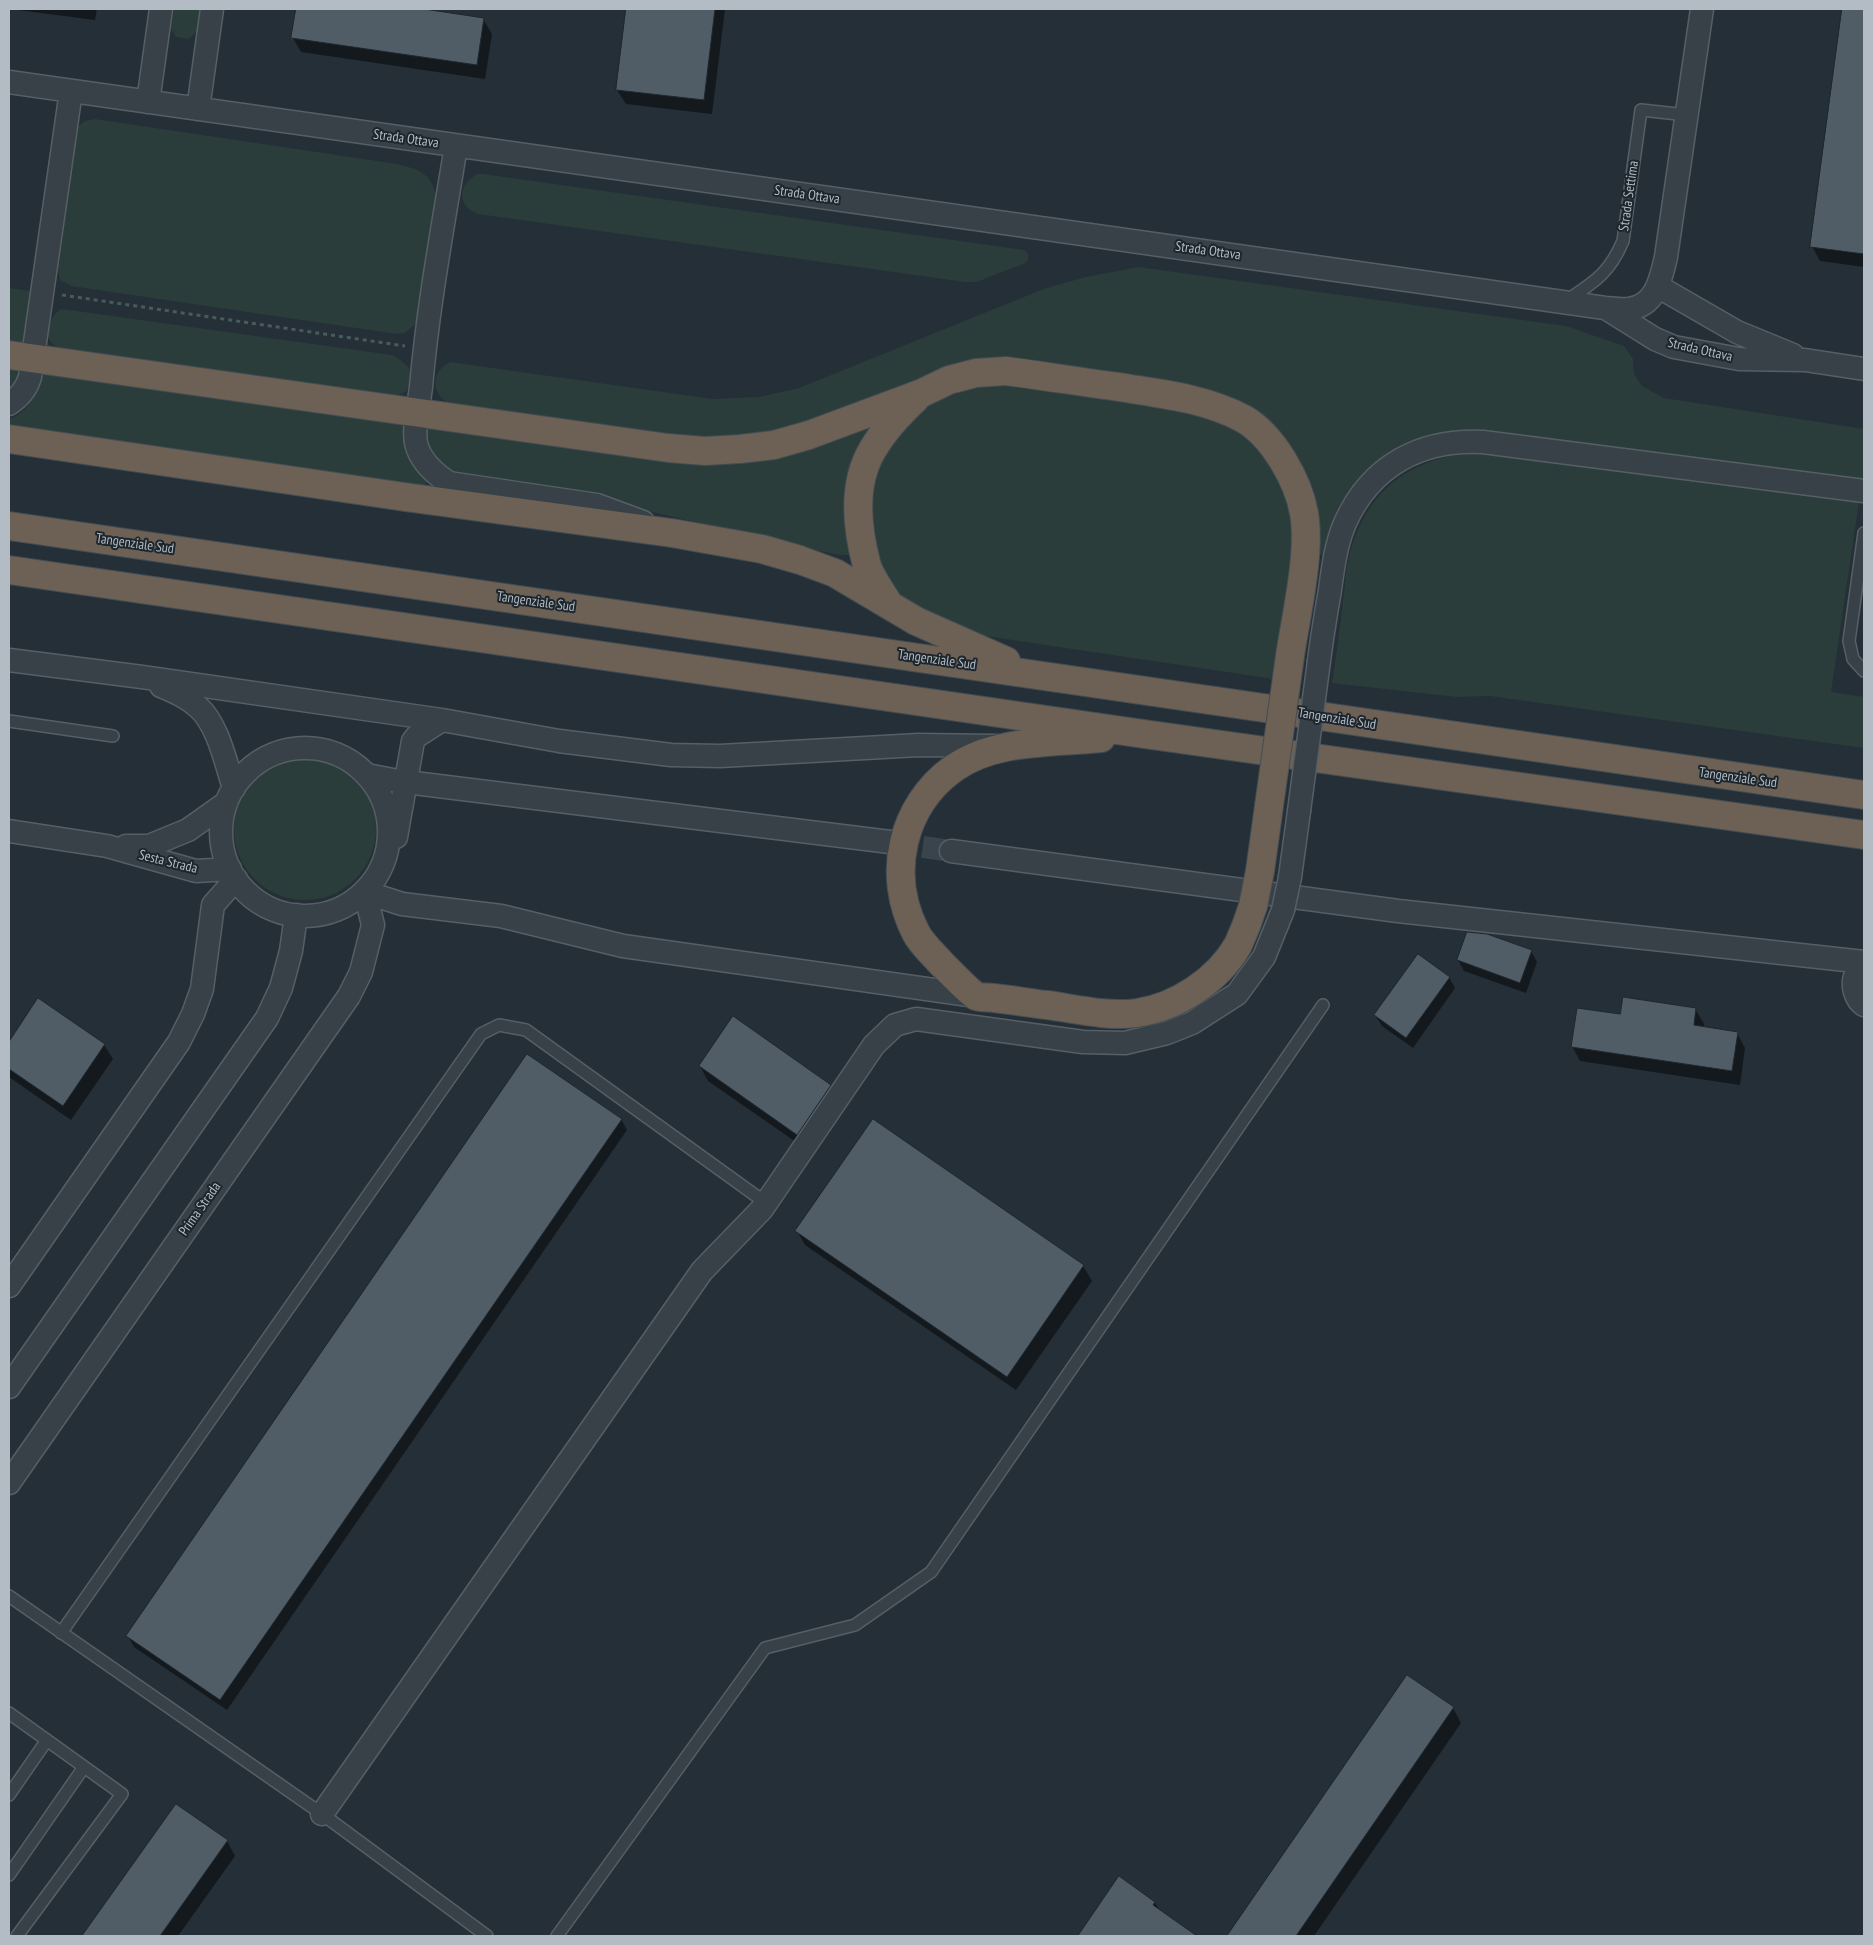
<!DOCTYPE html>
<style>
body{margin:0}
#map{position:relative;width:1873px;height:1945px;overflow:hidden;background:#252f37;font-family:"PT Sans Narrow",sans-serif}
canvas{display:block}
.frame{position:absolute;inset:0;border:10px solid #b3bcc4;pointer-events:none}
</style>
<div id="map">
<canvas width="1873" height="1945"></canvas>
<div class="frame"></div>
</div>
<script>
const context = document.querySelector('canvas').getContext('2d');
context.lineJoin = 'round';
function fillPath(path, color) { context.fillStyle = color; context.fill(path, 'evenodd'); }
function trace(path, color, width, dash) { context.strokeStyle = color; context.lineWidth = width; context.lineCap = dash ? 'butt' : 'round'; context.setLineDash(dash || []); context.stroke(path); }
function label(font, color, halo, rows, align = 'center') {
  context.font = font + ' "PT Sans Narrow",sans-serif'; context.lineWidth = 4; context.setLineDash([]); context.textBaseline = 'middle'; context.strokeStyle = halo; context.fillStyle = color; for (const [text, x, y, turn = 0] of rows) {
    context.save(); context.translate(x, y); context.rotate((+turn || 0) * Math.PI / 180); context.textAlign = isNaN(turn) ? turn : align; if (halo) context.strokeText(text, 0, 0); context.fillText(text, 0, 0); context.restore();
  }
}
fillPath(new Path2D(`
 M174,9H200L197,31L189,39L176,37L171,29Z
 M95,119L397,164C421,170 430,172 437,197L417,323L405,333L397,334L71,286L60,280L58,271L77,127L85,121Z
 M477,174H483L1024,250L1028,253V260L1025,263L977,282H965L478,214C456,205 458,185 477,174Z
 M1138,267L1566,326L1624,346L1633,359L1634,374L1642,386L1664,398L1864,429V469L1862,480L1504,433C1493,432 1481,430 1470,430C1429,430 1390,449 1362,478C1352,489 1340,501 1335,515C1329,528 1326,541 1323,555H1317L1239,402L1207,390L1009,360L950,366L867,401L785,431L718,439L675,436L450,404C431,394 430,372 450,362L713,399L759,397L799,388L1046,288L1086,277Z
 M9,288L31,291L23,346L9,344Z
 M62,309L392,355C405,361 421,376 407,390C405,393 399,394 396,396L67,350C63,349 56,347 52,343C42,332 51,314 62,309Z
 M9,366L21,368L20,379L9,395Z
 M43,371L405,423C401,446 409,465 426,480V484L423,486L9,425V419C30,412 38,391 43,371Z
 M989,381L1197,410L1230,423L1255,444L1276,472L1292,515L1293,559L1274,679L972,634L913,605L899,594L888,580L878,563L870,523L873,480L888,444L931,401L945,393Z
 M877,420L852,555H840L815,550L601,500L449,473C435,459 425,446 426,424L668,460Z
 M1483,453L1859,502L1831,692L1864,697V748L1490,696L1457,697L1332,683C1336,656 1340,628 1343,600C1345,588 1345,575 1348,562C1363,491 1412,454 1483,453Z
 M234 829a71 71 0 1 1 142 0a71 71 0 1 1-142 0Z`), '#2a3d3a');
fillPath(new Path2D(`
 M10,9H97L95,20Z
 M297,9H416L483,19L492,34L485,79L301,52L293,38Z
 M627,9H725L712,114L626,104L617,90Z
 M1844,9H1864V267L1820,261L1812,246Z
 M1531,951L1537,962L1526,993L1464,971L1458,960Z
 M1449,977L1455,988L1413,1048L1382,1026L1375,1015Z
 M39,1000L104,1045L113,1059L71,1120L9,1077V1044Z
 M1695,1009L1704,1024L1703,1028L1737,1033L1745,1048L1740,1085L1580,1061L1572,1046Z
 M700,1066L830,1086L838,1100L806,1149L708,1081Z
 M621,1119L627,1130L227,1710L134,1647L128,1636Z
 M873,1121L1083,1266L1092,1281L1016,1390L805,1245L797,1231Z
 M1407,1677L1453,1708L1461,1723L1314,1936H1229Z
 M176,1805L227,1841L235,1856L178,1936H84Z
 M1119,1878L1155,1903L1160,1911L1196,1936H1079Z`), '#0007');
const building = new Path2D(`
 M296,9H424L484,18L477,65L291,38Z
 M626,9H715L704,100L616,90Z
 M1842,9H1864V254L1810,247Z
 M1467,932L1487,934L1532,950L1520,983L1457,960Z
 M1418,954L1450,977L1406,1038L1374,1015Z
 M1623,997L1696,1008L1694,1025L1738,1032L1732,1071L1571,1047L1577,1008L1620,1014Z
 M38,998L105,1044L63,1106L9,1069V1042Z
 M733,1016L831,1085L797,1135L699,1066Z
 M527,1054L622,1119L220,1700L126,1636Z
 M873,1119L1084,1265L1007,1377L795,1231Z
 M1407,1675L1454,1707L1296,1936H1227Z
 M176,1804L228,1840L160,1936H82Z
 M1119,1876L1155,1902L1153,1905L1197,1936H1078Z`);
fillPath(building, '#505c66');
trace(building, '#1f282f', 1);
trace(new Path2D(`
 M890,842L951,851`), '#3a444c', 22, [22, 11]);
const lane = new Path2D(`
 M1566,301C1594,282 1609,274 1623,241L1641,110L1687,115
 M1864,533L1849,641L1853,659L1864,671
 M9,721L113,736
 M9,1596L322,1814L487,1936
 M61,1633L481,1034L499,1025L526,1030L766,1203
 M9,1713L122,1794L17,1936
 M9,1795L47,1740
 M9,1875L84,1767
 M557,1936L765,1648L855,1625L931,1572L1323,1005`);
const street = new Path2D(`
 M9,82L1605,308C1613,308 1622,310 1629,309C1656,306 1661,278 1666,257L1702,9
 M148,102L161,9
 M198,109L212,9
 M456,146C443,226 428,306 421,387C419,404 413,427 416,443C420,461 435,474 449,483L597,505L643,522
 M1659,287L1737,332L1793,355
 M1607,309L1655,339L1674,347L1739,359L1805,360L1864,369
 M9,404C19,397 26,390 30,377L71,91
 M9,660L142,677L442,720L559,741L671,755L720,756L919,745L996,746
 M1319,661C1322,637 1326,613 1330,590C1333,567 1336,544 1345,523C1371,465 1421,439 1483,442L1864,491
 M161,686C175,692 187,697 198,707C218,724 226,764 234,788
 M221 832a84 84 0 1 1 168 0a84 84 0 1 1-168 0Z
 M367,775L398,781L890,842
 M9,831L107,846L196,871L230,869
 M396,837L413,741L417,736L442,720
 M126,846H149L188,830L226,803
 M951,851L1398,911L1864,962
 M1290,877L1299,811
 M365,892L402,904L501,916L623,946L976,996
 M1864,964C1862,967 1857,970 1856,974C1851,984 1855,999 1864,1005
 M9,1286L179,1042L193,1014L202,989L213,905L236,879
 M9,1387L267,1018L281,988L291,951L296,915
 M9,1483L349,996L361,972L373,925L365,892
 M322,1814L702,1271L762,1209L874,1045L895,1025L916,1019L1083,1042L1125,1043L1167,1033L1192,1023L1237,994L1264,957L1283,910`);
const highway = new Path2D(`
 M9,355L668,448L705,451L740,449L774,445L809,435L922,393L949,380L976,373L1006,371C1044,376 1081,382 1119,387C1161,394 1205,398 1244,419C1273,436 1298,480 1304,513C1311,553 1296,615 1290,656
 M9,439L405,497L672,533L762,549L800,560L835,573L916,621L1006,661
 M9,526L1864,795
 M9,570L1144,734L1864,835
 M888,603C881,591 871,578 867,566C857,529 852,483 873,449C884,430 899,414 915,399
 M1101,738C1053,743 995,739 954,768C901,806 886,875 916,933C921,943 932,953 940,962C946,968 969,992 976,996C981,998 989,997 994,998C1012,1000 1030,1003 1047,1005C1076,1009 1108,1017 1137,1013C1177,1007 1218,980 1238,945C1244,932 1249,919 1253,906
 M1260,871L1269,806`);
trace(lane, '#565f66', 14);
trace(street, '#565f66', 25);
trace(highway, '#434c53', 30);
trace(new Path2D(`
 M62,295L405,346`), '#485a59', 3, [4, 4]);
trace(lane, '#384148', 11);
trace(street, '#384148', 22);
trace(highway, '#6d6156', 28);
const streetBridge = new Path2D(`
 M1299,811L1319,661
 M1283,910L1290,877`);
const highwayBridge = new Path2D(`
 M1269,806L1290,656
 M1253,906L1260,871`);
trace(streetBridge, '#565f66', 25, []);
trace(highwayBridge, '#434c53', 30, []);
trace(streetBridge, '#384148', 22);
trace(highwayBridge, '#6d6156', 28);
label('14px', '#b3bcc4', '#1d262d', [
 ["Strada Ottava",406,139,8],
 ["Strada Ottava",807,195,8],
 ["Strada Settima",1629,196,-82],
 ["Strada Ottava",1208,251,8],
 ["Strada Ottava",1700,350,13],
 ["Tangenziale Sud",135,544,8],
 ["Tangenziale Sud",536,602,8],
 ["Tangenziale Sud",937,660,8],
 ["Tangenziale Sud",1337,719,9],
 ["Tangenziale Sud",1738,778,8],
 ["Sesta Strada",168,862,14],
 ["Prima Strada",200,1209,-55]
]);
</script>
